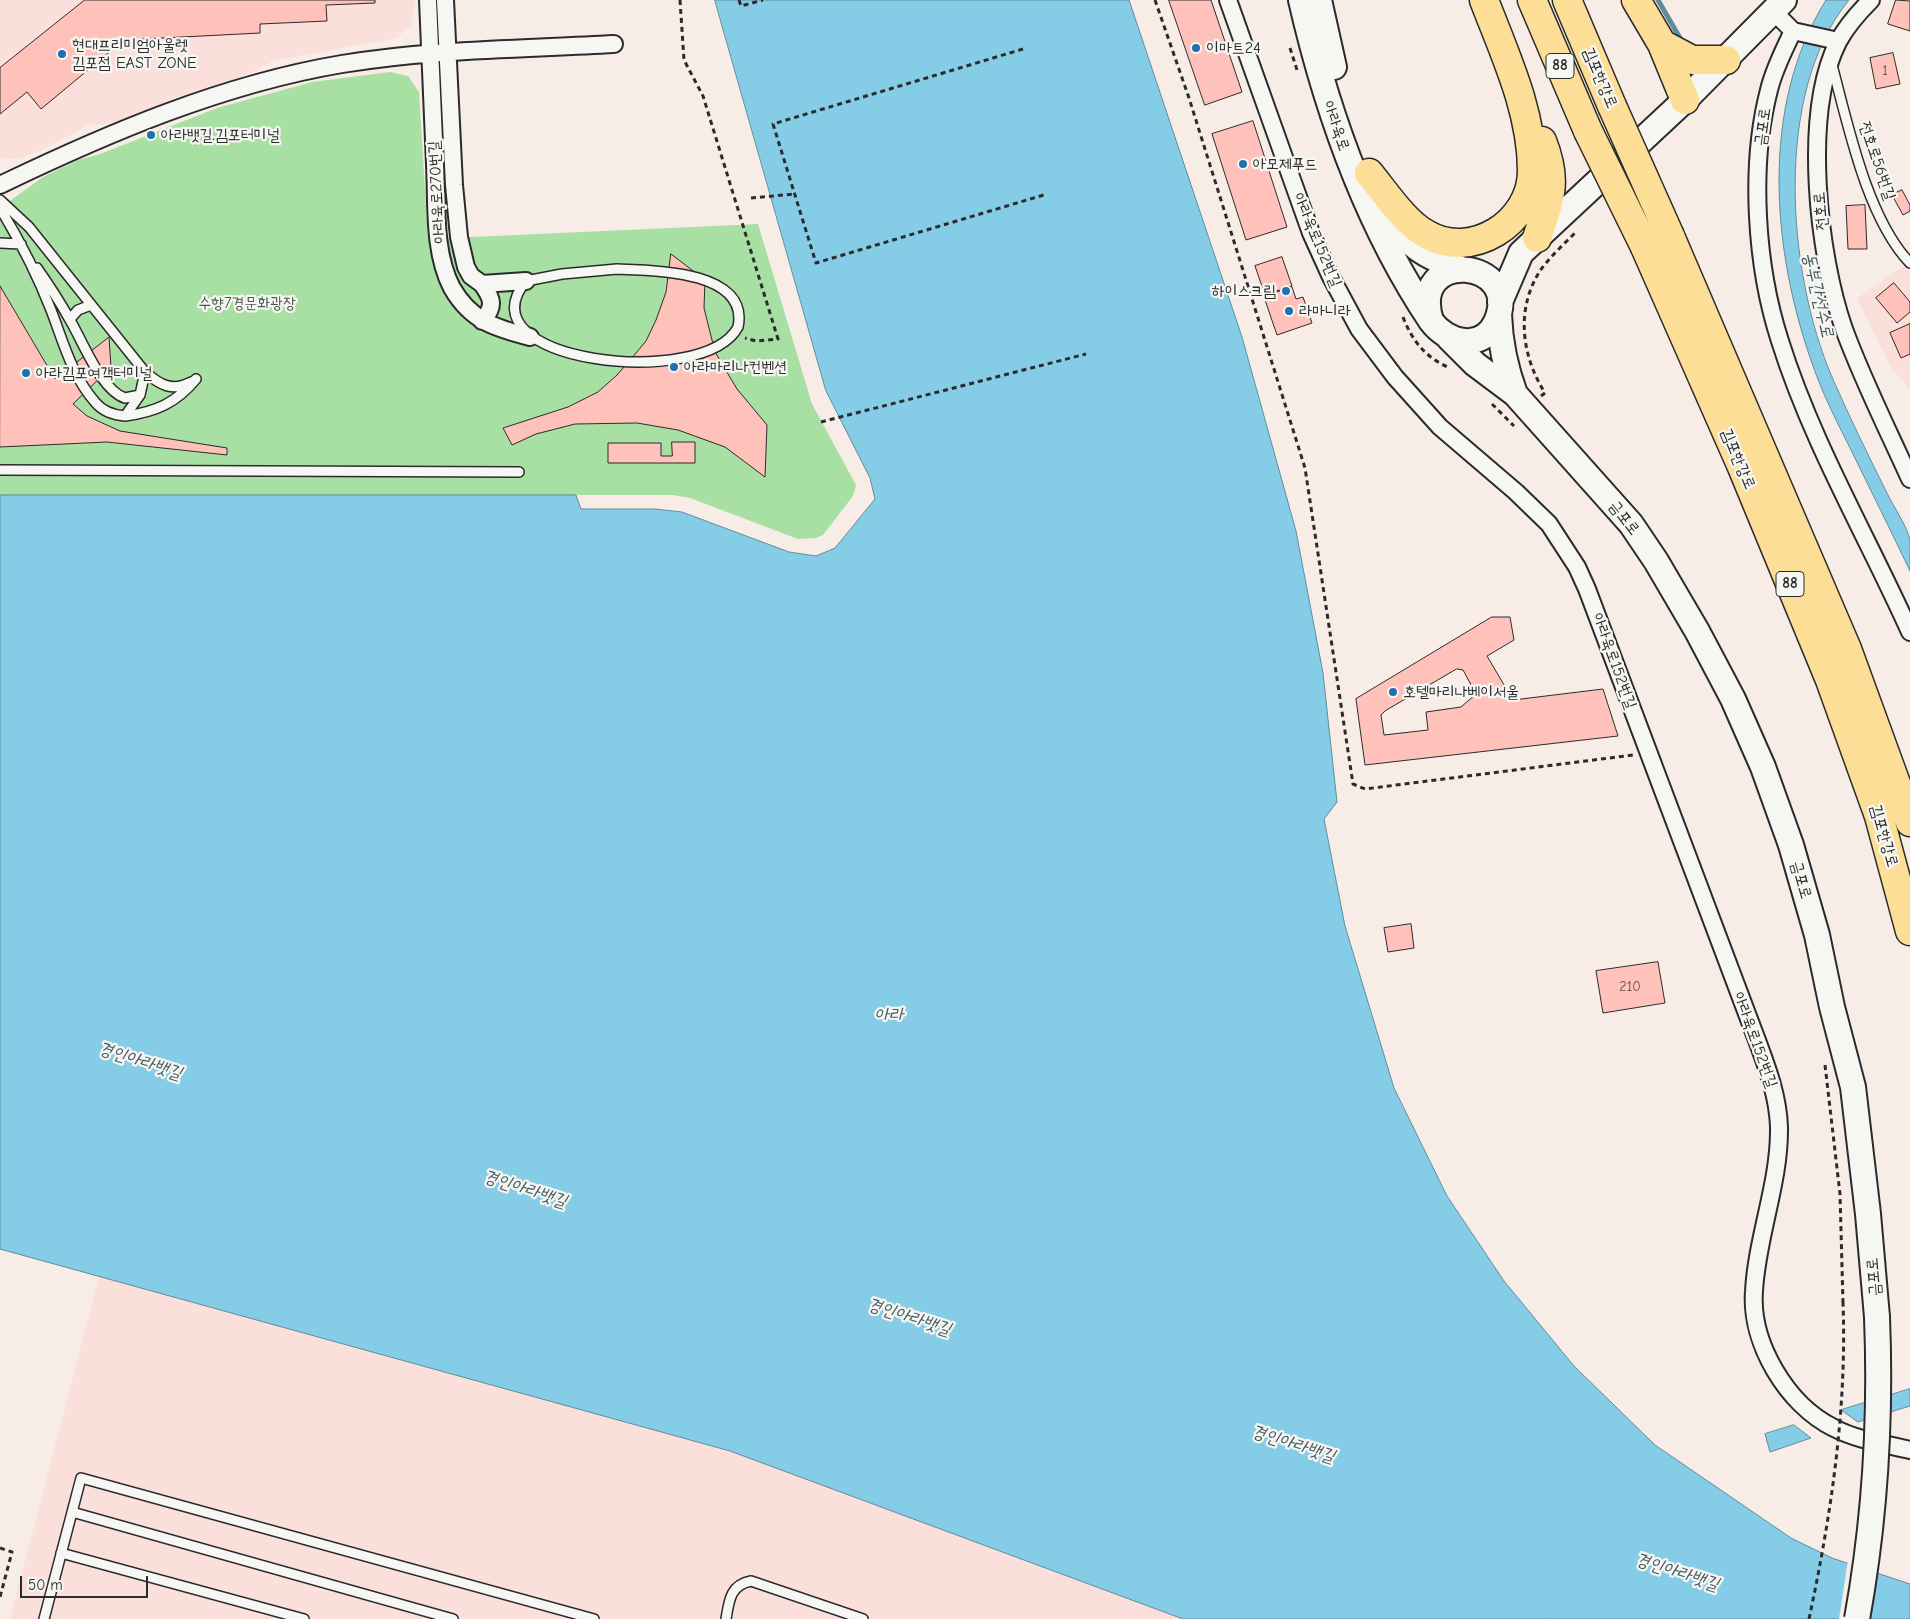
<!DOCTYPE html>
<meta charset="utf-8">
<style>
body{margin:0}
#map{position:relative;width:1910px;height:1619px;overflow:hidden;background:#f8ece7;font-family:"Comic Neue",sans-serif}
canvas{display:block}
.scale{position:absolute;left:20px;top:1576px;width:128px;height:22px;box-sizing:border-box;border:2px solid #2b2b2b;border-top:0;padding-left:6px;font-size:15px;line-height:18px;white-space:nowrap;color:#2b2b2b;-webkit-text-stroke:4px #f6f6f2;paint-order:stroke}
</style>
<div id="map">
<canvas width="1910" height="1619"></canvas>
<div class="scale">50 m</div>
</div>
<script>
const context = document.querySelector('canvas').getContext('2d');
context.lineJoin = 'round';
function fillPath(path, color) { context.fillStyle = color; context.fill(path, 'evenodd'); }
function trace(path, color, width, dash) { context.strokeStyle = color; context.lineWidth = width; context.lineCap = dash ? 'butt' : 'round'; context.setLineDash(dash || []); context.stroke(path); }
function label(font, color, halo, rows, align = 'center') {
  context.font = font + ' "Comic Neue","Poor Story",sans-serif'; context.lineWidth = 4.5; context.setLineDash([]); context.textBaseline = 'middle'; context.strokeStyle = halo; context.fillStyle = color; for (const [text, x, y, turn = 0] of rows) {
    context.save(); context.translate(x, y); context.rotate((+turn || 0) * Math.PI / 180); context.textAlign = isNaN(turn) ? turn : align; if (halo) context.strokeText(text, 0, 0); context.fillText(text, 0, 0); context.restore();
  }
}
fillPath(new Path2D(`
 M0,0H415V2L411,26L396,38L273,61L249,74L177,97L115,123L88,125L38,152L17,159L0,158Z
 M1904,266L1910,272V391L1889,364L1857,298Z
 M99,1276L730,1451L1183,1619H10Z`), '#fadfda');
fillPath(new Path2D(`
 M390,72L408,76L419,92L428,239L758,224L812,404L856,485L853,496L823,535L816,538L798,539L690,498L673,495H0V208L43,177L78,160L100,154L217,108L312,82Z`), '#a8e0a4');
const water = new Path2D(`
 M715,0H1129L1242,337L1296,531L1323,673L1337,802L1324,819L1345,926L1394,1088L1447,1196L1504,1281L1574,1366L1655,1445L1791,1538L1832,1558L1910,1584V1619H1183L730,1451L0,1249V495H576L581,509H655L682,512L789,552L816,556L835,548L875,499L870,478L826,391Z
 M1826,0H1849C1773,93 1787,272 1832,377C1849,416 1868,455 1887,493C1893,506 1908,527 1910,541C1910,550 1910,561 1910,571C1891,531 1871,491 1852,452C1838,424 1823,395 1813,366C1772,252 1759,107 1826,0Z
 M1910,1389V1406L1858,1422L1841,1410Z
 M1794,1425L1811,1438L1770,1452L1765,1434Z`);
fillPath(water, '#85cce6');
trace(water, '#618c9b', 1);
fillPath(new Path2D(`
 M1848,1560L1877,1570L1870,1619H1839Z`), '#f8ece7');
trace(new Path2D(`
 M1658,0L1680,38`), '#618c9b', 5);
const building = new Path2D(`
 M85,0H375V3L326,5L327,21L260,24V33L124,40L41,109L27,92L0,114V68Z
 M1169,0H1211L1242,92L1205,105Z
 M1896,0L1910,1V31L1888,24Z
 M1893,53L1900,84L1876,89L1870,58Z
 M1253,121L1287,227L1246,240L1212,134Z
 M1902,190L1910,205V211L1903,215L1892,195Z
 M1865,205L1867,249H1848L1846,206Z
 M671,254L705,280L704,308L715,352L737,389L767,425L765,477L725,447L678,430L637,423L575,424L536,434L512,445L503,428L568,407L598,392L617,375L631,359L646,341L656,320L666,292Z
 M1282,257L1292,286L1265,295L1255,266Z
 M1894,283L1910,302V312L1897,323L1876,298Z
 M0,286L55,379L109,337L111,367L73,404L87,416L120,431L227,448V455L107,442L0,447Z
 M1292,287L1296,299L1303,297L1312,323L1277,335L1264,297Z
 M1910,324V354L1901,358L1890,333Z
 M672,442H695V463H608V443H661V456H672Z
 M1492,617H1510L1514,640L1487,656L1513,700L1603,689L1618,736L1365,765L1356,699ZM1457,669L1463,670L1476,694L1461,707L1426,712L1428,730L1384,735L1381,715L1385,711Z
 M1411,924L1414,948L1388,952L1384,928Z
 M1658,962L1665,1003L1603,1013L1596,971Z`);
fillPath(building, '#fec2bb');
trace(building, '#2b2b2b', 1);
const lane = new Path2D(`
 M1832,65C1848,125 1867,218 1910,263
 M0,200L29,227L145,372L140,395L125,416C113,415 103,412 95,402C72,376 63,341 51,310C37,274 20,241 0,208
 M0,243L21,244
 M37,268C49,285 60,302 70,320C83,342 101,390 125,398L140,395
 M617,269C651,270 750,270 738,327C704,391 459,362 526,281L562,274Z
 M70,319L78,310L91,305
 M145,372C160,385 172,392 191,382
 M125,416C156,412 176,403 196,379
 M0,470L519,472
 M72,1512L453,1619
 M61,1553L304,1619
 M44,1619L81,1478L594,1619
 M726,1619C729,1601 730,1585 751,1581L863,1619`);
const street = new Path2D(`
 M428,0C430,55 433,109 435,164C437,203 433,252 452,288C471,321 495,328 530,337
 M445,0L454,185L459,237L466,267L471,276L482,284L526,281
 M1228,0L1311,233L1331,277L1359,329L1395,377L1440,427L1516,492L1549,524L1577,567L1587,589L1758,1043C1768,1070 1778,1097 1779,1127C1780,1182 1757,1236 1754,1291C1750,1343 1787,1405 1834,1428C1857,1440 1885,1444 1910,1450
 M1871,0C1859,12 1846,27 1838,42C1802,114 1818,255 1844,329C1863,381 1888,430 1910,479
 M1773,11L1793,31L1838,41
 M1793,31C1784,50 1774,69 1769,90C1749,167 1756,267 1780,341C1812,443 1867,536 1910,632
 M0,185C108,133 223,84 342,64C432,49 524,49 614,44
 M482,284C493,299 495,307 482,321`);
const secondary = new Path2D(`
 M1301,0C1327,113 1366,224 1431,321C1447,343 1482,352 1496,322C1524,258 1408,247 1431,321
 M1319,0L1334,67
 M1382,199C1400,239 1417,255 1459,268
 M1500,302L1521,253L1685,100L1784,0
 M1499,314C1500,343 1505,367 1515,394
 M1449,338L1475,364L1515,394L1631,524L1656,561L1697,631L1733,699L1763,767L1791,845L1817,935L1832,1007L1853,1087L1868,1214L1877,1317`);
const highway = new Path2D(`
 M1532,0L1588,131
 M1567,0L1612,106
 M1636,0L1662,44L1685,100
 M1662,44L1692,60H1726
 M1369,173C1384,191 1405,223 1426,234C1471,261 1532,223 1532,171C1532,111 1505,55 1484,0
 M1670,236L1847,649L1910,822
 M1537,238C1550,199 1558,181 1542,141
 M1645,247L1742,467L1830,680L1879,816L1910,931`);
trace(lane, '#2b2b2b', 12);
trace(street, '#2b2b2b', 20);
trace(secondary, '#2b2b2b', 28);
trace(highway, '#2b2b2b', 31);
trace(new Path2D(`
 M680,0L684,60L703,96L778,339L756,341L745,338
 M739,0L741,6L763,0
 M1155,0L1189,98L1305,468L1353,784L1365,789L1633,755
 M1290,48L1297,70
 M1023,49L773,124L816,263L1047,194
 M751,198L795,194
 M1403,317C1412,341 1426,358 1450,368
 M1541,396L1545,393C1521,355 1515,307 1542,268C1552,255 1565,243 1577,231
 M1492,404L1514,426
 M821,422L1086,354
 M1825,1065L1840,1194L1843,1303
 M0,1548L12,1552L0,1597`), '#2b2b2b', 3, [5, 4]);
trace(lane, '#f6f6f2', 9);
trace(street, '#f6f6f2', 16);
trace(secondary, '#f6f6f2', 24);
trace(highway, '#fdde96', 28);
const secondaryBridge = new Path2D(`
 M1857,1619C1875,1520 1881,1417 1877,1317`);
const highwayBridge = new Path2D(`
 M1612,106L1670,236
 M1588,131L1645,247`);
trace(secondaryBridge, '#2b2b2b', 28, []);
trace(highwayBridge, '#2b2b2b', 31, []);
trace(new Path2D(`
 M1809,1619C1831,1516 1847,1409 1843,1303`), '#2b2b2b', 3, [5, 4]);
trace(secondaryBridge, '#f6f6f2', 24);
trace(highwayBridge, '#fdde96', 28);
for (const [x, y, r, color] of [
 [1196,48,5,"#1f6fb2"],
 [62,54,5,"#1f6fb2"],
 [151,135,5,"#1f6fb2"],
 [1243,164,5,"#1f6fb2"],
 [1286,291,5,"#1f6fb2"],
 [1289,311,5,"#1f6fb2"],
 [674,367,5,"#1f6fb2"],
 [26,373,5,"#1f6fb2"],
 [1393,692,5,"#1f6fb2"]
]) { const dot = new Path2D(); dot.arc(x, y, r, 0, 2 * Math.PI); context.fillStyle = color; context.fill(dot); trace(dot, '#f6f6f2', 2); }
label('14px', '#60514f', null, [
 ["1",1885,71],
 ["210",1630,987]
]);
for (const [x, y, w] of [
 [1560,66,28],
 [1790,584,28]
]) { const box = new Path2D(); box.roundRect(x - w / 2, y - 12.5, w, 25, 4); context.fillStyle = '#f6f6f2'; context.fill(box); trace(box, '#2b2b2b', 1); }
label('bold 15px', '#2b2b2b', null, [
 ["88",1560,66],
 ["88",1790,584]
]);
label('16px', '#2b2b2b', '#f6f6f2', [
 ["현대프리미엄아울렛",72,45],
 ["김포점 EAST ZONE",72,63],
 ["이마트24",1206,48],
 ["아라뱃길.김포터미널",161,135],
 ["아모제푸드",1253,164],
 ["하이스크림",1276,291,"right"],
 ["라마니라",1299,311],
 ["아라마리나컨벤션",684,367],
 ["아라김포여객터미널",36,373],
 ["호텔마리나베이서울",1403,692]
], 'left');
label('16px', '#2b2b2b', '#f6f6f2', [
 ["김포한강로",1600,78,67],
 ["아라육로",1336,126,71],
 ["금포로",1763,127,-82],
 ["전호로56번길",1877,161,71],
 ["아라육로270번길",437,192,-93],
 ["전호로",1821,211,-95],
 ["아라육로152번길",1317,240,67],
 ["김포한강로",1738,459,67],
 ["금포로",1624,518,52],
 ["아라육로152번길",1614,661,70],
 ["김포한강로",1884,836,74],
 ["금포로",1801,880,74],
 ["아라육로152번길",1755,1040,70],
 ["금포로",1874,1277,-95]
]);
label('16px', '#4a5849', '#f6f6f2', [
 ["수향7경문화광장",247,303]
]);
label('italic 18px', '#465b63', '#f6f6f2', [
 ["동부간선수로",1818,295,77],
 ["아라",889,1015],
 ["경인아라뱃길",140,1061,18],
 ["경인아라뱃길",525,1189,18],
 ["경인아라뱃길",909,1317,18],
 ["경인아라뱃길",1293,1444,18],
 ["경인아라뱃길",1677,1572,18]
]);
</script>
